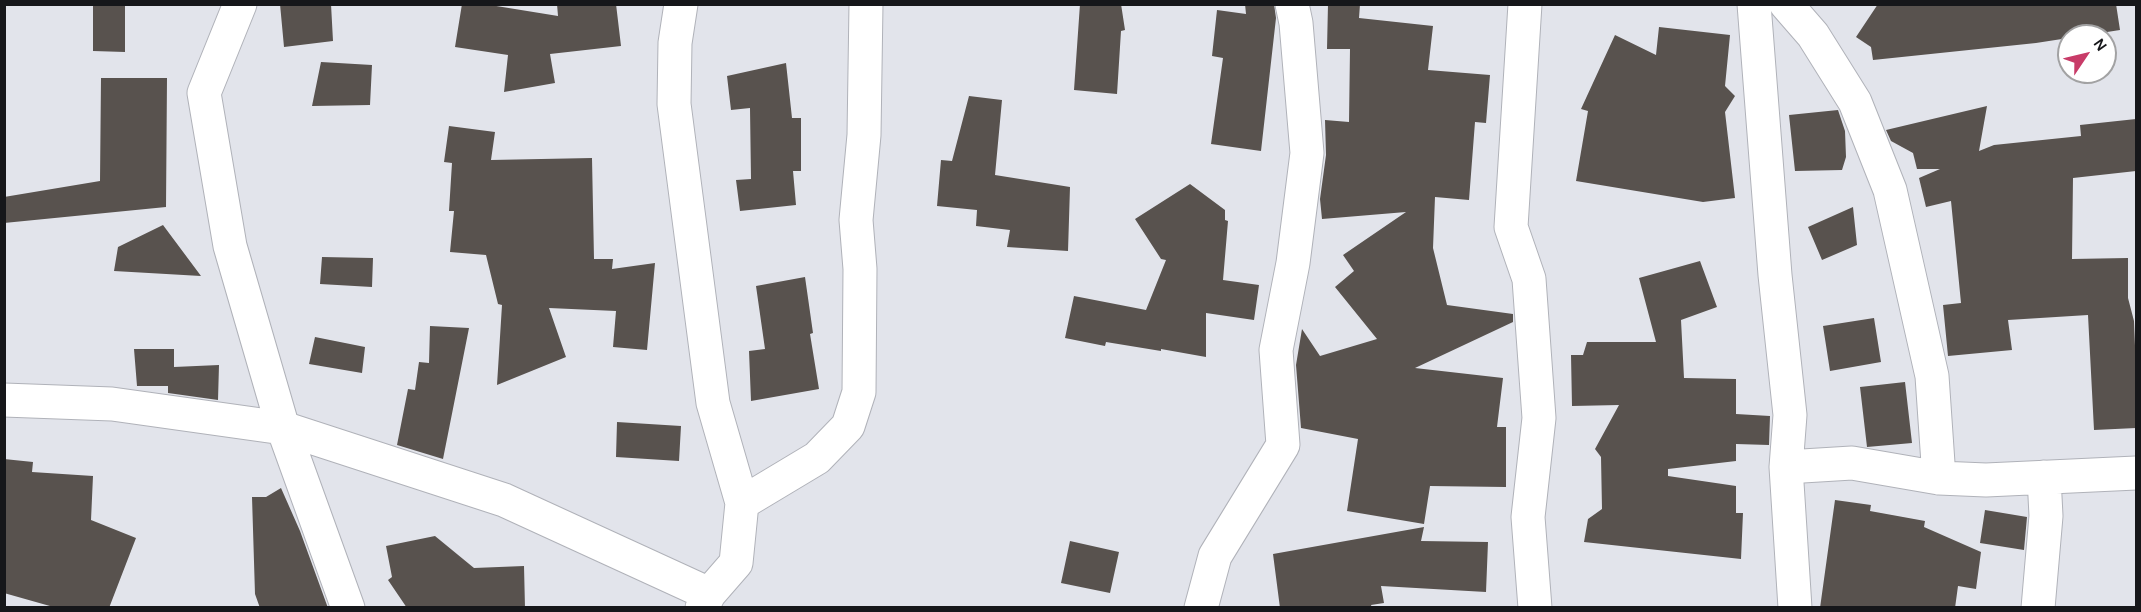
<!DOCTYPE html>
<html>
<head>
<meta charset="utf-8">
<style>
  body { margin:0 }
  #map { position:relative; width:2141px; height:612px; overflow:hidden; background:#e2e4eb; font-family:Karla,sans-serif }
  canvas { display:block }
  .frame { position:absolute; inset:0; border:6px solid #16171a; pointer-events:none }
  .north { position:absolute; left:2057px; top:24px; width:60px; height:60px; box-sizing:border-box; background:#fff; border:2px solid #a2a2a3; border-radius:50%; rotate:55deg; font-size:16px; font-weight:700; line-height:24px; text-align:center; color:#16171a }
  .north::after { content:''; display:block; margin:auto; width:21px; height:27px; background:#c83b68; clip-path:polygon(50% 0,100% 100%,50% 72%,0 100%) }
</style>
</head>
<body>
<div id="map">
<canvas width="2141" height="612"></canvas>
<div class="frame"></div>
<div class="north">N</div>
</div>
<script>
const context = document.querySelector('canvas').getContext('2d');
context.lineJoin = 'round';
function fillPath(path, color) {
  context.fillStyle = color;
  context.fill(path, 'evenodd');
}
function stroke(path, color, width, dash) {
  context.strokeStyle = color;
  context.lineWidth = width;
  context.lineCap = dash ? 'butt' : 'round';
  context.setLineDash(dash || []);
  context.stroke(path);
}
fillPath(new Path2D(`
  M 93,4 L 125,4 L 125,52 L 93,51 Z
  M 280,4 L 331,4 L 333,41 L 284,47 Z
  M 462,4 L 484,4 L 558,16 L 557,4 L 616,4 L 621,46 L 550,54 L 555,83 L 504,92 L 508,55 L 455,47 Z
  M 1080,4 L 1121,4 L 1125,30 L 1121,31 L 1117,94 L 1074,90 Z
  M 1245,4 L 1274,4 L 1276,18 L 1261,151 L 1211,144 L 1223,58 L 1212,56 L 1217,10 L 1246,14 Z
  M 1328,4 L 1360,4 L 1359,18 L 1433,26 L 1428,70 L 1490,75 L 1486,123 L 1475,122 L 1469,200 L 1435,197 L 1433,248 L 1447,305 L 1513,314 L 1513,322 L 1415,368 L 1503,378 L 1497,427 L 1506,427 L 1506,487 L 1430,486 L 1424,524 L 1347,511 L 1358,439 L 1301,428 L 1296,365 L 1302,329 L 1320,356 L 1377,339 L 1335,287 L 1354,271 L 1343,255 L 1406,212 L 1322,219 L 1320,199 L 1326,155 L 1325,120 L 1349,122 L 1350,49 L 1327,49 Z
  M 1878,4 L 2116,4 L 2120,30 L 2036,43 L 1873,60 L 1871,47 L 1856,37 Z
  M 1659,27 L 1730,35 L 1725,86 L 1735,96 L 1725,112 L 1735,198 L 1703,202 L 1576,181 L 1588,111 L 1581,109 L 1615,35 L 1656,55 Z
  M 321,62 L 372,65 L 370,105 L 312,106 Z
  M 786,63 L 792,118 L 801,118 L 801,171 L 793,171 L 796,205 L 740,211 L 736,180 L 751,179 L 750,108 L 731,110 L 727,76 Z
  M 101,78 L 167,78 L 166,207 L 4,223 L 4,197 L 100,181 Z
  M 969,96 L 1002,100 L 995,175 L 1070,187 L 1068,251 L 1007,247 L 1010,230 L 976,226 L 977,210 L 937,206 L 941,160 L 952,161 Z
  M 1987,106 L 1979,151 L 1994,145 L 2081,136 L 2080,125 L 2136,119 L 2136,171 L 2073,178 L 2072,259 L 2128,258 L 2128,298 L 2134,321 L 2136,370 L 2136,428 L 2094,430 L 2088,315 L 2008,320 L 2012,350 L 1948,356 L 1943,305 L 1961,303 L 1951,201 L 1926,207 L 1919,178 L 1940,169 L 1917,169 L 1913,153 L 1891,141 L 1886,130 Z
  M 1838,110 L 1845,131 L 1846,157 L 1842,170 L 1795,171 L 1789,115 Z
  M 449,126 L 495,132 L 491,160 L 592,158 L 594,259 L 613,259 L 612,269 L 655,263 L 647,350 L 613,347 L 616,311 L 549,308 L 566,357 L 497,385 L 502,305 L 498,304 L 486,255 L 450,252 L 454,211 L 449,211 L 452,163 L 444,162 Z
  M 1190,184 L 1225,210 L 1225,220 L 1228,221 L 1223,280 L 1259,285 L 1254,320 L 1206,313 L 1206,357 L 1161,349 L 1161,351 L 1106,342 L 1105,346 L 1065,338 L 1074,296 L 1146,310 L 1166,260 L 1161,259 L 1135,219 Z
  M 1853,207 L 1857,245 L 1822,260 L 1808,227 Z
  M 163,225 L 201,276 L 114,271 L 118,247 Z
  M 322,257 L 373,258 L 372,287 L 320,284 Z
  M 1700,261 L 1717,307 L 1681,320 L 1684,378 L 1736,379 L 1736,414 L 1770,416 L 1769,445 L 1736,444 L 1736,461 L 1668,469 L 1668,476 L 1736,486 L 1736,513 L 1743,513 L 1741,559 L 1584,542 L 1588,519 L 1602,509 L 1601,457 L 1595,449 L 1619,405 L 1572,406 L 1571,355 L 1583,355 L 1587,342 L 1656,342 L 1639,278 Z
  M 805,277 L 813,333 L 810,334 L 819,389 L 751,401 L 749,351 L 765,349 L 756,286 Z
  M 1874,318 L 1881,362 L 1830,371 L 1823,326 Z
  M 430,326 L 469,328 L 443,459 L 397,445 L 408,389 L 415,390 L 419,362 L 429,363 Z
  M 315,337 L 365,347 L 362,373 L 309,364 Z
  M 134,349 L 174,349 L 174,367 L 219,365 L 218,400 L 168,393 L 168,386 L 137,386 Z
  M 1905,382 L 1912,443 L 1867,447 L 1860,387 Z
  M 617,422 L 681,426 L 679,461 L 616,457 Z
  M 4,459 L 33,462 L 32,472 L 93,476 L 91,520 L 136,538 L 109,608 L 57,608 L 4,593 Z
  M 281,488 L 300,531 L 328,608 L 260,608 L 255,594 L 252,497 L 266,497 Z
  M 1835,500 L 1871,505 L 1870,511 L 1925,521 L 1924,527 L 1981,552 L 1976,589 L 1958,586 L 1955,608 L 1820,608 Z
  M 1985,510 L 2027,517 L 2024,550 L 1980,543 Z
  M 1424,527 L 1421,541 L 1488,542 L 1486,592 L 1381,586 L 1384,603 L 1371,605 L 1372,608 L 1280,608 L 1273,554 Z
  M 435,536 L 474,568 L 524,566 L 525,608 L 407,608 L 388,580 L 392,577 L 386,546 Z
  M 1070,541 L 1119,552 L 1110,593 L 1061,583 Z`), '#58524e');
const minor = new Path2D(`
  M 240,4 L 204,93 L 230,246 L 283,428 L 348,608
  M 681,4 L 675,43 L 674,104 L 713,403 L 742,503 L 736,563 L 709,594 L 702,608
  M 1525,4 L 1511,227 L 1529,279 L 1539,418 L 1528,517 L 1535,608
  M 1754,4 L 1775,275 L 1790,415 L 1786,467 L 1795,608
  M 1786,4 L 1813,35 L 1855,102 L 1890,190 L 1932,376 L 1939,478
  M 4,400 L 112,404 L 283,428 L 504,500 L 709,594
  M 1786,467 L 1852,463 L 1939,478 L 1986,480 L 2136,473
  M 742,503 L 817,458 L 848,426 L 859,392 L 860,269 L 856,220 L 864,135 L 866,4
  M 1201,608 L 1215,556 L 1283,445 L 1276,350 L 1293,263 L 1307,153 L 1296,23 L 1292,4
  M 2038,608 L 2046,516 L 2044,477`);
stroke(minor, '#b0b2b9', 35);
stroke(minor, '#fff', 33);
</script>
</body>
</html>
